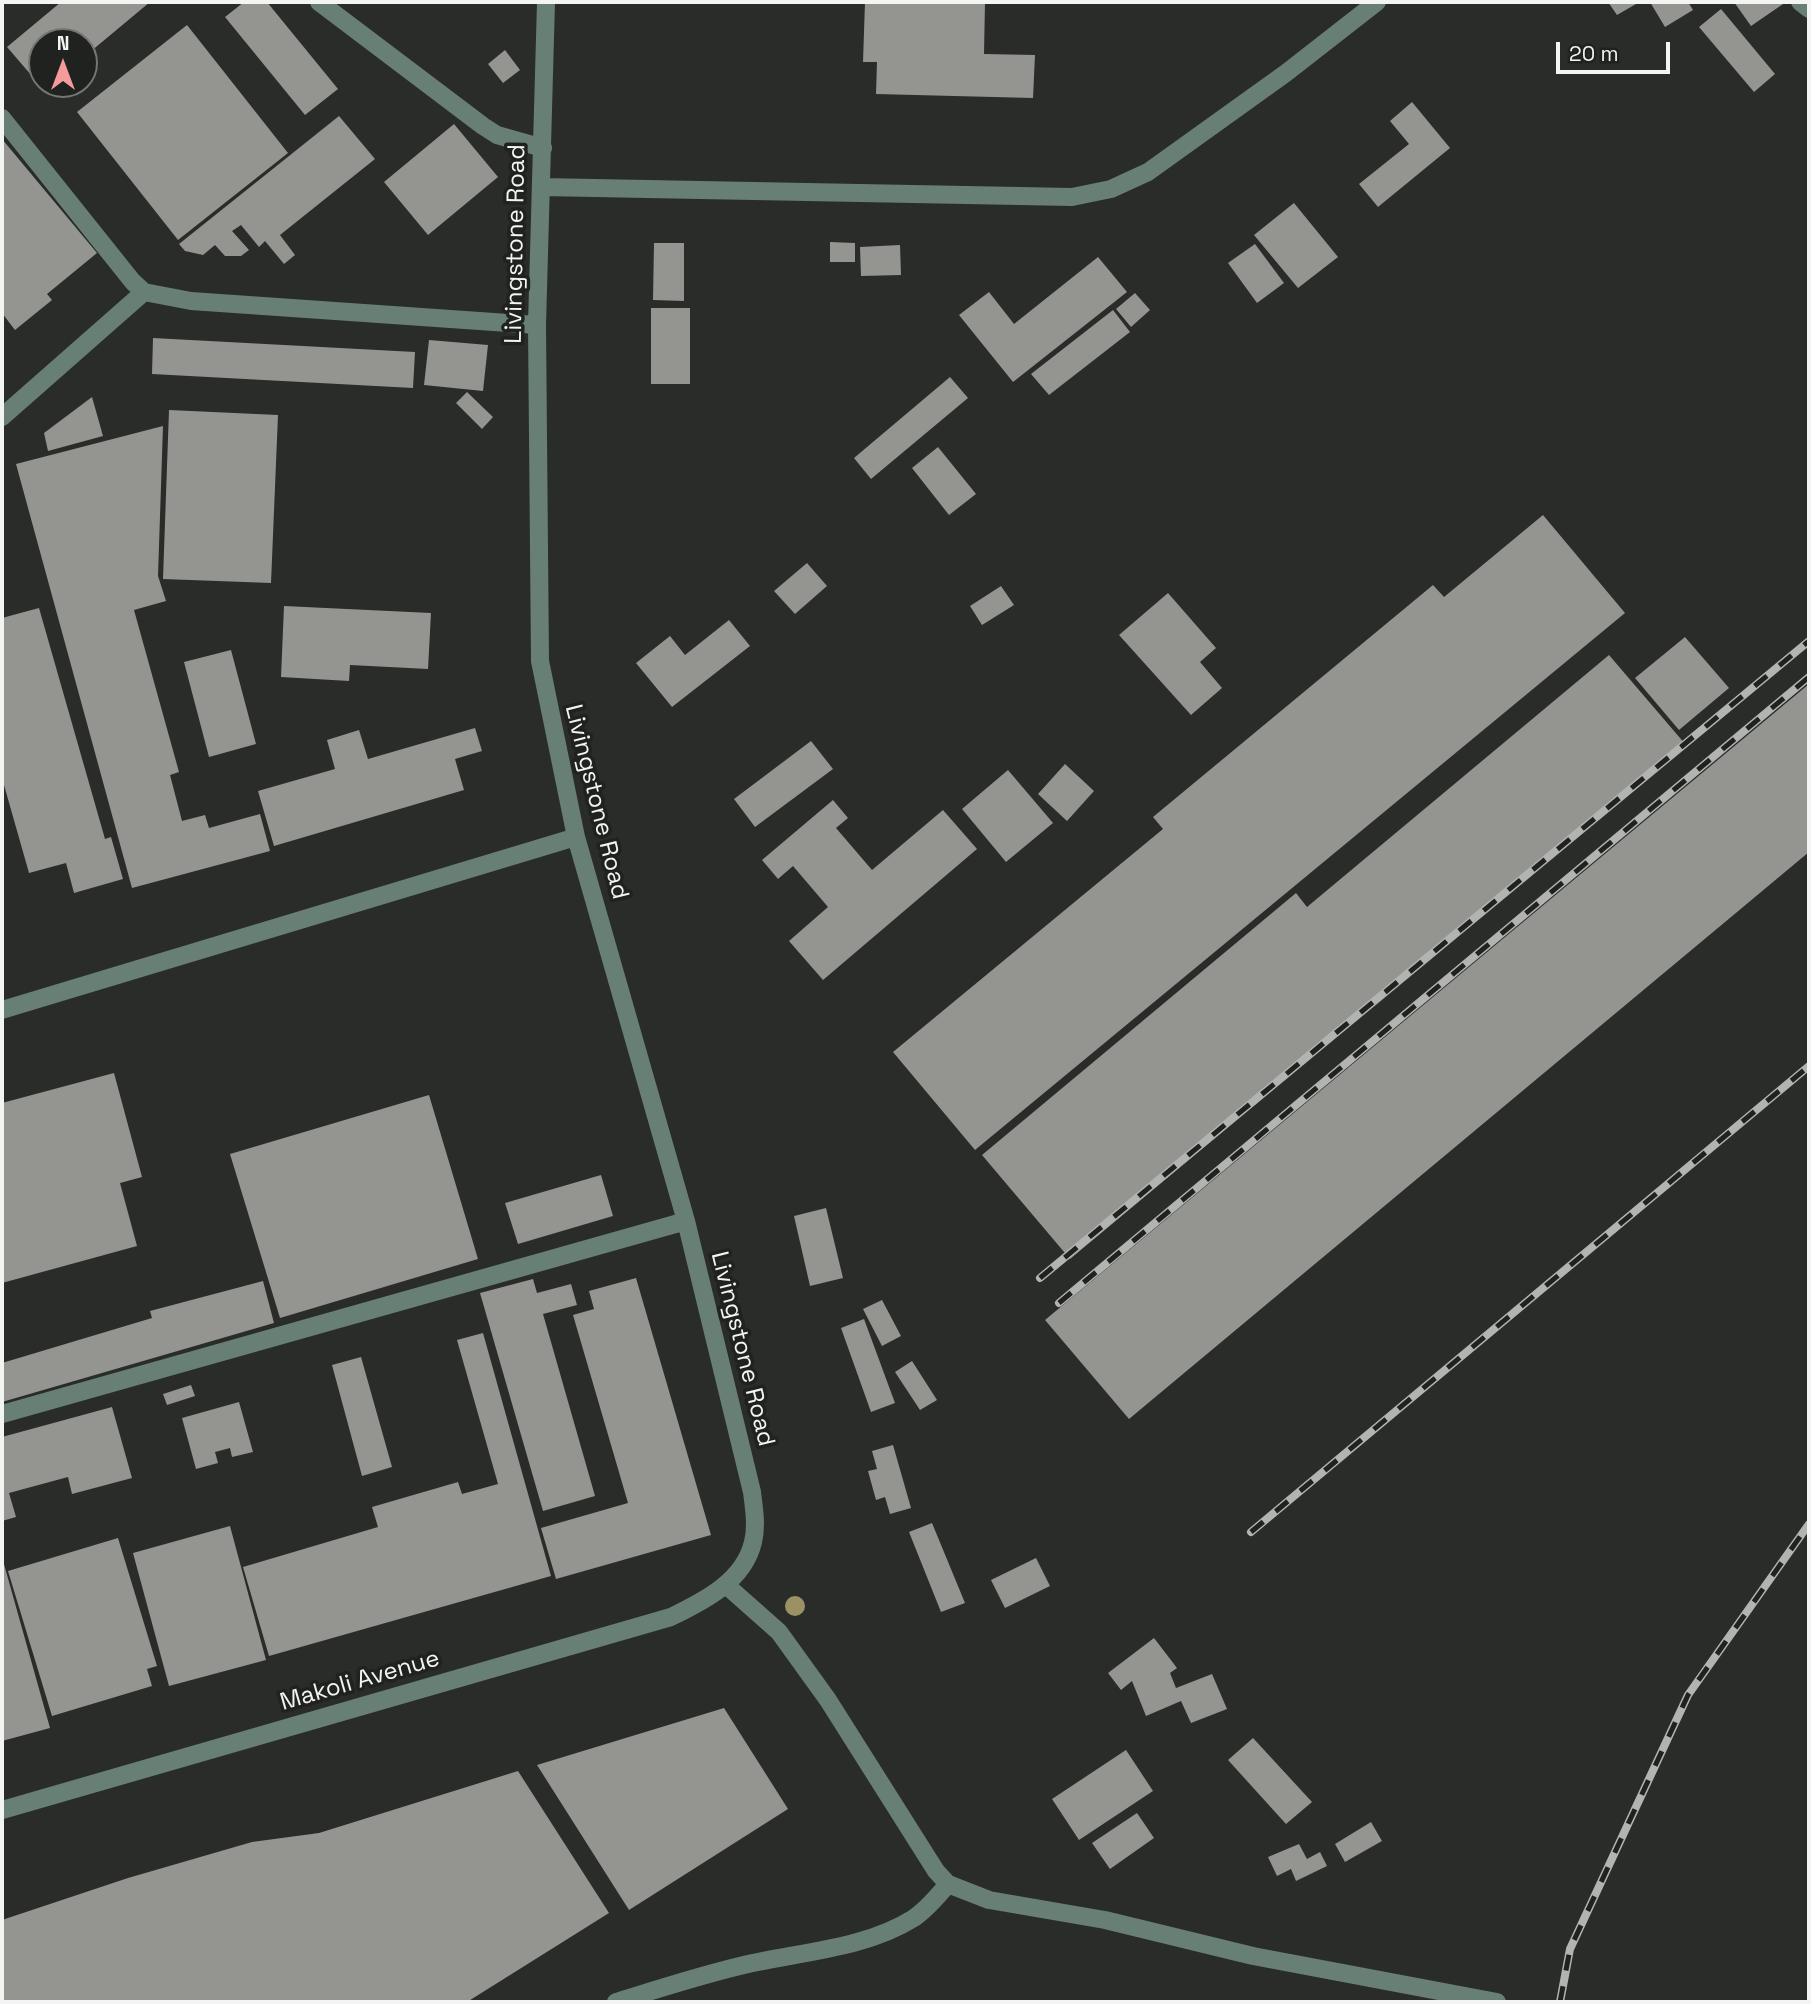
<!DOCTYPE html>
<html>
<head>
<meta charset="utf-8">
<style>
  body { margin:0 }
  #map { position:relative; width:1811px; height:2004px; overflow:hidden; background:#2a2c29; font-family:"Space Grotesk",sans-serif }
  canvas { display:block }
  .frame { position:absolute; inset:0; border:4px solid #f3f5f3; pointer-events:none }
  .north { position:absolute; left:28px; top:28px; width:70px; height:70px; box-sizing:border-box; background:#202220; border:2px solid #747674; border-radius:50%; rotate:0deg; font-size:19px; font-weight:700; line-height:28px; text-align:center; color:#f3f5f3 }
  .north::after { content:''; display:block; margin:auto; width:24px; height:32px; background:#f59b9b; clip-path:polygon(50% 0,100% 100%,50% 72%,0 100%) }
  .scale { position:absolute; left:1556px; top:42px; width:114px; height:32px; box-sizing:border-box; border:4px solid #f3f5f3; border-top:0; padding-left:9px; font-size:21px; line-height:24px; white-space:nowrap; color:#f3f5f3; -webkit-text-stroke:5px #202220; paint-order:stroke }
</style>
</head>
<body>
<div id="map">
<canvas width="1811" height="2004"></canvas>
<div class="frame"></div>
<div class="north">N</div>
<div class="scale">20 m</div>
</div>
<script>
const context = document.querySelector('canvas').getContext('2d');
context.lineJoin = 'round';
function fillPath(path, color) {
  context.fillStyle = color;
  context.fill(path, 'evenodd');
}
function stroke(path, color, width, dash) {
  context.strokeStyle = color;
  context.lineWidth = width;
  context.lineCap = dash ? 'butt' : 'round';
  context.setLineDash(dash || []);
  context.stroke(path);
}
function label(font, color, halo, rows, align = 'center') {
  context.font = font + ' "Space Grotesk",sans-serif';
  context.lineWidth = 7;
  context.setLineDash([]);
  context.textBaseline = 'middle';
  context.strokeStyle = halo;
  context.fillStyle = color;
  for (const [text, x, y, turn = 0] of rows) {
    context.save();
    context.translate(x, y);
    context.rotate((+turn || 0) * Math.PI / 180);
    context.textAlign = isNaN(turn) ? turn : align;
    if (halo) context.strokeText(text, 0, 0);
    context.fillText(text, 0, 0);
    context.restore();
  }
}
fillPath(new Path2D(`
  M 61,2 L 150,2 L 84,57 L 84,42 L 42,42 L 42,84 L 51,84 L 44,90 L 7,47 Z
  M 244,2 L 267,2 L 338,89 L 305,115 L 225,17 Z
  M 865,2 L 985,2 L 984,54 L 1035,55 L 1033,98 L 876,94 L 877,62 L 863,62 Z
  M 1608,2 L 1634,2 L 1636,4 L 1617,15 Z
  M 1650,2 L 1688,2 L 1693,10 L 1665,27 Z
  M 1734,2 L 1786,2 L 1751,26 Z
  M 1721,9 L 1775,74 L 1754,92 L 1699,27 Z
  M 187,25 L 288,153 L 178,240 L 77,112 Z
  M 505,50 L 520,70 L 503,83 L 488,64 Z
  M 1412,102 L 1450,148 L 1378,207 L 1359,184 L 1409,144 L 1390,121 Z
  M 339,116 L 375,159 L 280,235 L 295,255 L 284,264 L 265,241 L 259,247 L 241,225 L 232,231 L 249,250 L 241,256 L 225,256 L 215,245 L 203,255 L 185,251 L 179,244 Z
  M 454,124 L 498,177 L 428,235 L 384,182 Z
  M 2,139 L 97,253 L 47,294 L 52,300 L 15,330 L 2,313 Z
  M 1294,203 L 1338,257 L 1298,288 L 1254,235 Z
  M 830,242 L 855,243 L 855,262 L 830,262 Z
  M 654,243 L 684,243 L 684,301 L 653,300 Z
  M 1255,244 L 1284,283 L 1257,303 L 1228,263 Z
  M 900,245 L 901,275 L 861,276 L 860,247 Z
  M 1098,257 L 1127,292 L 1013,382 L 959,315 L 989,292 L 1014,324 Z
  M 1135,293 L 1150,310 L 1131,327 L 1116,309 Z
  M 651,308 L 690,308 L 690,384 L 651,384 Z
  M 1113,310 L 1130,332 L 1049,395 L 1031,374 Z
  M 153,338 L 415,352 L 413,388 L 152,374 Z
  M 429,340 L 488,345 L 483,391 L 424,385 Z
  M 950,377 L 968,398 L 871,479 L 854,458 Z
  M 467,392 L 493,417 L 482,429 L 456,403 Z
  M 92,397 L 103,436 L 48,451 L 44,433 Z
  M 169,410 L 278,415 L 271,583 L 163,579 Z
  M 163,426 L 158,576 L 166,601 L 134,610 L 179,772 L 170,775 L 182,821 L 205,815 L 209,828 L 260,814 L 270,851 L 132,888 L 16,464 Z
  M 938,447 L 976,494 L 949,515 L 912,468 Z
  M 1543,515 L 1625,613 L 975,1150 L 893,1052 L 1163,829 L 1153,817 L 1433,585 L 1444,597 Z
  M 807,563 L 827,586 L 795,614 L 774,591 Z
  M 1001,586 L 1014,605 L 982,625 L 970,606 Z
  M 1168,593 L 1216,648 L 1200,662 L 1222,688 L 1191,715 L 1119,635 Z
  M 284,606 L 431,613 L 428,669 L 350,665 L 349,681 L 281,677 Z
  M 39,608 L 105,839 L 111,837 L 123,879 L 74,893 L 66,863 L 29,873 L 2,778 L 2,618 Z
  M 729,620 L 750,646 L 672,707 L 636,663 L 670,636 L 685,655 Z
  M 1685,637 L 1729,688 L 1679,730 L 1635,678 Z
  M 231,650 L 256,744 L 209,757 L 184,662 Z
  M 1609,655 L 1686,745 L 1070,1259 L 982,1155 L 1296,893 L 1307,907 Z
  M 1809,684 L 1809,852 L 1129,1419 L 1045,1320 Z
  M 475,728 L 482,751 L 455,759 L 464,790 L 274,846 L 258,791 L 335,769 L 327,740 L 359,730 L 368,759 Z
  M 811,741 L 833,769 L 755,827 L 734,799 Z
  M 1065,764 L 1094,791 L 1067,821 L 1038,794 Z
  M 1008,770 L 1053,823 L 1006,862 L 962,809 Z
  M 833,800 L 848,818 L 836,828 L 872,870 L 943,810 L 977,849 L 823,980 L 789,941 L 828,907 L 793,866 L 778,879 L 762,860 Z
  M 114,1073 L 142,1177 L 120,1183 L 137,1246 L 2,1283 L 2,1103 Z
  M 429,1095 L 478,1259 L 280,1318 L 230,1154 Z
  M 601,1175 L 613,1216 L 518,1244 L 505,1203 Z
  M 826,1208 L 843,1278 L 810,1286 L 794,1216 Z
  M 636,1278 L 711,1535 L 556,1579 L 541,1528 L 628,1503 L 573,1315 L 594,1309 L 589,1291 Z
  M 533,1279 L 537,1293 L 571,1284 L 577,1305 L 543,1314 L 595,1496 L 543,1511 L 480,1293 Z
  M 263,1281 L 274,1323 L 2,1402 L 2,1363 L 152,1318 L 150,1311 Z
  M 882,1300 L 901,1336 L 882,1346 L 863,1309 Z
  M 864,1319 L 895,1403 L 871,1412 L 841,1328 Z
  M 483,1333 L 551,1576 L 269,1656 L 243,1567 L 378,1527 L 372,1507 L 458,1482 L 462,1494 L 498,1484 L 457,1340 Z
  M 361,1357 L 392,1467 L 362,1476 L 332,1365 Z
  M 912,1361 L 937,1400 L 920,1410 L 895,1372 Z
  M 191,1385 L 195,1396 L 167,1405 L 163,1394 Z
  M 239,1402 L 253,1452 L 232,1457 L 230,1448 L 215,1452 L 218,1463 L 196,1469 L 182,1418 Z
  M 112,1407 L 132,1478 L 72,1494 L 68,1477 L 9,1493 L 16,1517 L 2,1521 L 2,1437 Z
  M 893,1445 L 911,1508 L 890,1514 L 885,1497 L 876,1500 L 868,1471 L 877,1469 L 872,1451 Z
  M 932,1523 L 965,1603 L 941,1612 L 909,1532 Z
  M 230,1526 L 266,1660 L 169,1686 L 133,1553 Z
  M 118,1538 L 157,1666 L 147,1669 L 152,1686 L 52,1716 L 8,1571 Z
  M 2,1557 L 50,1728 L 2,1741 Z
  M 1036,1558 L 1050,1586 L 1005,1608 L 991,1580 Z
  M 1154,1638 L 1177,1668 L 1170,1673 L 1176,1688 L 1212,1674 L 1227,1709 L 1191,1723 L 1181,1701 L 1146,1716 L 1132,1681 L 1121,1690 L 1108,1673 Z
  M 724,1708 L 788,1809 L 629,1910 L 537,1765 Z
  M 1253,1738 L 1312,1802 L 1286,1824 L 1228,1760 Z
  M 1126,1750 L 1153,1791 L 1079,1840 L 1052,1799 Z
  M 518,1771 L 609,1913 L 467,2002 L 2,2002 L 2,1920 L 128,1878 L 252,1842 L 319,1833 Z
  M 1137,1813 L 1154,1838 L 1110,1869 L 1092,1843 Z
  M 1371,1822 L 1382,1841 L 1345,1862 L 1335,1844 Z
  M 1299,1844 L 1307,1859 L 1320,1852 L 1327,1866 L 1296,1881 L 1291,1869 L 1277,1876 L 1268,1857 Z`), '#949591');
stroke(new Path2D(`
  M 319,2 L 483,126 L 497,135 L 543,148
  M 1800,2 L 1809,9
  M 2,118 L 133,282 L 144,292 L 191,301 L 537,325
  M 541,187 L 1072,197 L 1111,189 L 1148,172 L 1286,73 L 1377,2
  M 2,417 L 144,292
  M 2,1010 L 576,837
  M 2,1414 L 686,1221
  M 726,1585 L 779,1632 L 828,1700 L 936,1871 L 948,1884 L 989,1900 L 1105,1920 L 1253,1956 L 1497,2002
  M 2,1810 L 671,1617 C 704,1601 744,1581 753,1542 C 757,1526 754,1508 752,1492 L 686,1221 L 576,837 L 540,661 L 537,325 L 546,2
  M 616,2002 C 658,1989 701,1975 744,1965 C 799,1952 865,1949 914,1918 C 927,1909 938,1896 948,1884`), '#677f75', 18);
const rail = new Path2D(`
  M 1040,1278 L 1809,641
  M 1059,1303 L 1809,677
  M 1251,1532 L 1809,1066
  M 1560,2002 L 1570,1949 L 1688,1695 L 1809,1524`);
stroke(rail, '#b2b4b2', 8);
stroke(rail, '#202220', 5, [16]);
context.fillStyle = '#9c9165';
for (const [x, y] of [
  [795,1606]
]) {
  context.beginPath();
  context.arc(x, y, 10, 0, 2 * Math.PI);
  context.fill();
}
label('24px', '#f3f5f3', '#202220', [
  ["Livingstone Road",516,244,-89],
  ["Livingstone Road",596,802,76],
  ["Livingstone Road",742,1349,76],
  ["Makoli Avenue",360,1681,-16]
]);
</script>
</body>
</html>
